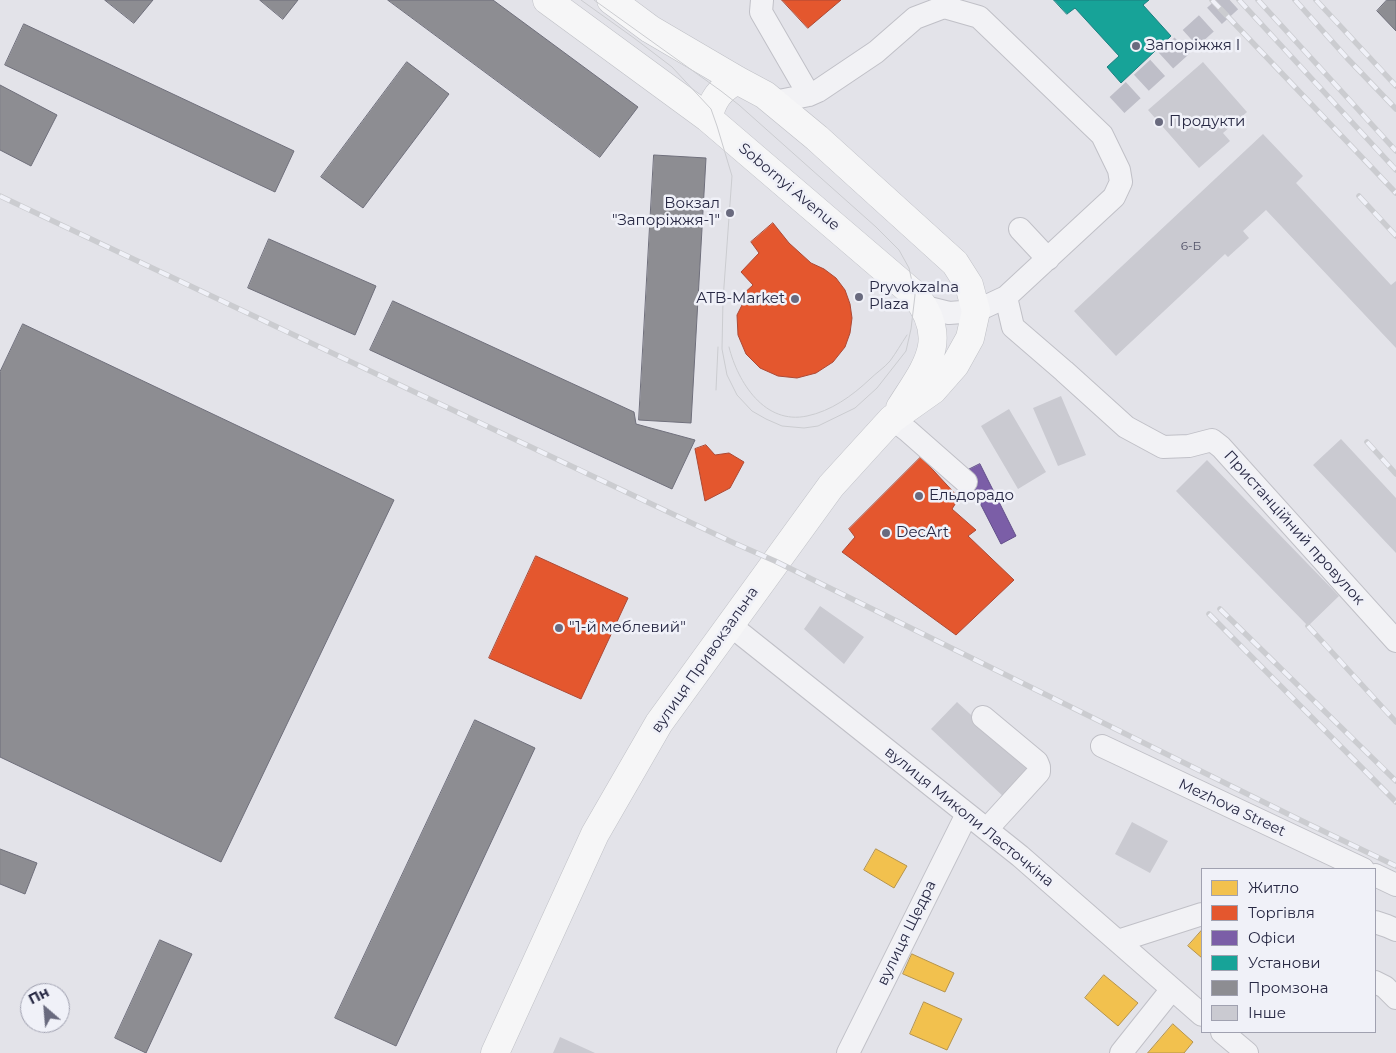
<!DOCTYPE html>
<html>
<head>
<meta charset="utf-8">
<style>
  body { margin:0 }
  #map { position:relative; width:1396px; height:1053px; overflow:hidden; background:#e3e3e9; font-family:Montserrat,sans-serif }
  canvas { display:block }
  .legend { position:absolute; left:1201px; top:868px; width:175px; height:165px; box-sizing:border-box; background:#f0f1f8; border:1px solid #a0a1b0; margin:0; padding:6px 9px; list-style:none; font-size:15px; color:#282944 }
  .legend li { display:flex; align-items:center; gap:10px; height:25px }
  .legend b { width:25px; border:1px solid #a0a1b0 }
  .north { position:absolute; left:20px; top:983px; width:50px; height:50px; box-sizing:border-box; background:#f0f1f8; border:1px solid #a0a1b0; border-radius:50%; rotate:333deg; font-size:14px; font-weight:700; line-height:20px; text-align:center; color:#282944 }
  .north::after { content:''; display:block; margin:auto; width:18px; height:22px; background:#696a7e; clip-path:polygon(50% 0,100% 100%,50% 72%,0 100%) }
</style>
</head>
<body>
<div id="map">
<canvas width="1396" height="1053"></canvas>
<ul class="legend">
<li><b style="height:14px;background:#f2c14e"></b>Житло</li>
<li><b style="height:14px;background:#e4572e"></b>Торгівля</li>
<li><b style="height:14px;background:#7b5ea7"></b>Офіси</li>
<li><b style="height:14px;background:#17a398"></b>Установи</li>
<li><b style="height:14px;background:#8d8d92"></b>Промзона</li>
<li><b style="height:14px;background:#cacad1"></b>Інше</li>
</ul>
<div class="north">Пн</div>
</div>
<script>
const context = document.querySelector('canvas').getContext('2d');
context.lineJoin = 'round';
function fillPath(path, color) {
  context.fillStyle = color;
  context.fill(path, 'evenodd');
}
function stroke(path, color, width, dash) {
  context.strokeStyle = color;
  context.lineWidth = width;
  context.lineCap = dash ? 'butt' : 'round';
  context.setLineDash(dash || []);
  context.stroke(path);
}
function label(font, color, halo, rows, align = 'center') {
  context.font = font + ' Montserrat,sans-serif';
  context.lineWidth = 5;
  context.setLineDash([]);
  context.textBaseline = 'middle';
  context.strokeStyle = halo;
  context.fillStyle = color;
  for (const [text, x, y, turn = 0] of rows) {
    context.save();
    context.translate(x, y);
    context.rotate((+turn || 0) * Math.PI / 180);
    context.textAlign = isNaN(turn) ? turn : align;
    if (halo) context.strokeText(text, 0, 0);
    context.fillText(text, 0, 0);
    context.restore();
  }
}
const homes = new Path2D(`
  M 876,849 L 907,866 L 894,888 L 864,870 Z
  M 1202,930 L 1202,958 L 1188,946 Z
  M 912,954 L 954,973 L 945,992 L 903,974 Z
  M 1104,975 L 1138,1003 L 1118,1026 L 1085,998 Z
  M 924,1002 L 962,1019 L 947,1050 L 910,1034 Z
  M 1173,1024 L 1193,1042 L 1184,1053 L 1148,1053 Z`);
fillPath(homes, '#f2c14e');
stroke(homes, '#b5934b', 1);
const shops = new Path2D(`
  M 782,0 L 841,0 L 808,28 Z
  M 773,223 L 789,243 L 811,263 L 824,269 L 836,278 L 845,290 L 850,304 L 852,318 L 850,333 L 845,347 L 833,362 L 816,373 L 797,378 L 778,376 L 760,368 L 746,354 L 738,335 L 737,315 L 744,301 L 740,297 L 753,285 L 741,272 L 759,253 L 751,242 Z
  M 706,445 L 715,455 L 729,453 L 744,462 L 730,488 L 705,501 L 695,449 Z
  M 921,457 L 959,498 L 952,509 L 976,530 L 968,536 L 1014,580 L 956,635 L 842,552 L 855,537 L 849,529 Z
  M 536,556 L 628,598 L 581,699 L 489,658 Z`);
fillPath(shops, '#e4572e');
stroke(shops, '#ac4935', 1);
const offices = new Path2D(`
  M 980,464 L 1016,536 L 1001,544 L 964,472 Z`);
fillPath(offices, '#7b5ea7');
stroke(offices, '#624e89', 1);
const public = new Path2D(`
  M 1054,0 L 1149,0 L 1143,5 L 1171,36 L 1121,83 L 1107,67 L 1119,56 L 1075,8 L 1067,14 Z`);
fillPath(public, '#17a398');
stroke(public, '#1c7e7f', 1);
const industry = new Path2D(`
  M 105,0 L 153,0 L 134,23 Z
  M 260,0 L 298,0 L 283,19 Z
  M 388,0 L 493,0 L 638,107 L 600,157 Z
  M 1387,0 L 1396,0 L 1396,31 L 1377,11 Z
  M 24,24 L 294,151 L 275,192 L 5,65 Z
  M 407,62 L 449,94 L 363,208 L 321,177 Z
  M 0,85 L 57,115 L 31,166 L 0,150 Z
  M 654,155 L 706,158 L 691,423 L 639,420 Z
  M 269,239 L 376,286 L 355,335 L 248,288 Z
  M 393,301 L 634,412 L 636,424 L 695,440 L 672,489 L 370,350 Z
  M 23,324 L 394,500 L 221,862 L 0,757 L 0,372 Z
  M 475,720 L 535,748 L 396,1046 L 335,1018 Z
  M 0,849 L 37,863 L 25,894 L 0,884 Z
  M 160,940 L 192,954 L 146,1053 L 115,1038 Z`);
fillPath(industry, '#8d8d92');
stroke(industry, '#6f6f7b', 1);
fillPath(new Path2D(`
  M 1203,62 L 1247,112 L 1223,133 L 1230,141 L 1199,168 L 1148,110 Z
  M 1263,134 L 1303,176 L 1296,183 L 1391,285 L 1396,281 L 1396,348 L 1266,210 L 1243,231 L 1249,238 L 1228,257 L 1225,254 L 1116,356 L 1074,311 Z
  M 1061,396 L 1086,455 L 1058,466 L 1033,408 Z
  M 1009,409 L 1046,472 L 1018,489 L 981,426 Z
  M 1341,439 L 1396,498 L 1396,553 L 1313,465 Z
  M 1207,460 L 1339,596 L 1308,626 L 1176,491 Z
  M 820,606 L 864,637 L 844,664 L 804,629 Z
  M 957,702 L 1031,770 L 1005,798 L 931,729 Z
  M 1132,822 L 1168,841 L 1150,873 L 1115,854 Z
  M 560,1037 L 595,1053 L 553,1053 Z`), '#cacad1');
stroke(new Path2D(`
  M 1117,105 L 1232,0`), '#bebec8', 22, [22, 11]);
const minor = new Path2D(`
  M 762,0 L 761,12 L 809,95
  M 774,102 L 809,95 L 818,91 L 876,52 L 915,18 L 944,7 L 979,17 L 1102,135 L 1119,170 L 1121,182 L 1114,197 L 1006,297 L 976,311 L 949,313 L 925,307
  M 1020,229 L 1048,259
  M 1006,297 L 1013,327 L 1064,371 L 1126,427 L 1163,447 L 1189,446 L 1212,440 L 1221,447 L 1396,641
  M 892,419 L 908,431 L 966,482
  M 730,625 L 1020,856 L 1202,1015
  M 983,717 L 1037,762 L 1039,767 L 1039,772 L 987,829
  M 1102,746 L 1363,869
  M 1375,875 L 1396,885
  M 1375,922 L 1387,926 L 1396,930
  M 1118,941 L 1202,914
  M 1375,982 L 1385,987 L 1396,998
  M 1222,1032 L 1247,1053
  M 848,1053 L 967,814
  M 1121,1053 L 1172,989`);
const major = new Path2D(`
  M 547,0 L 708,118 L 915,295 C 951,340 925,368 900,408
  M 708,118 C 713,99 719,90 737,80
  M 495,1053 L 595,834 L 659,723 L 831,486 L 892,419 L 933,390 L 955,365 L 970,338 L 976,311 L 969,285 L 955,263 L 817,138 L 765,95 L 737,80 L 650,29 L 611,0`);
stroke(minor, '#c0c0c7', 24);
stroke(major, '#bfc0c6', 29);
stroke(minor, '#f2f2f5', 22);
stroke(major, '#f6f6f7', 28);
stroke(new Path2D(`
  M 581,0 L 634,38 L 672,67 L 711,109 L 717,126 L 732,176 L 723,300 L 722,349 L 727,375 L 737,395 L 752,411 L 766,419 L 782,426 L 804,428 L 818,426 L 855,408 L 877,388 L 906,351 L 911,329 L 915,295 L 909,268 L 899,250 L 876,227 L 739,105 L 721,91 L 594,0
  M 729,347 C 738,383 765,425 807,416 C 831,411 852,396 870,379 C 876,373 884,368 890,361 C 896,353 901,344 907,335
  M 716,390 L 718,347`), '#cbccd0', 1);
const rail = new Path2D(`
  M 1212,0 L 1396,193
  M 1239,0 L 1396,170
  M 1258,0 L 1396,151
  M 1295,0 L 1347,58 L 1396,109
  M 1316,0 L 1396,86
  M 0,196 L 734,543 L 775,561 L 1296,818 L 1396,866
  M 1359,196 L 1396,236
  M 1367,442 L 1396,474
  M 1220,609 L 1396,781
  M 1209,614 L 1396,802
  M 1308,626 L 1396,722`);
stroke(rail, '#cbccd0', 5.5);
stroke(rail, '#f0f1f8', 4, [11]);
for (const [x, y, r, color] of [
  [1136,46,5,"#696a7e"],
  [1159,122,5,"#696a7e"],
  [730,213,5,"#696a7e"],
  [859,297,5,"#696a7e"],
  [795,299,5,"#696a7e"],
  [919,496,5,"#696a7e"],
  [886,533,5,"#696a7e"],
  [559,628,5,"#696a7e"]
]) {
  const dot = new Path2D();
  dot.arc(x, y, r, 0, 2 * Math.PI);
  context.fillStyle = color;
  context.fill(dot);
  stroke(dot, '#f0f1f8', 2);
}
label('12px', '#525369', null, [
  ["6-Б",1191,246]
]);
label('15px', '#282944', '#f0f1f8', [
  ["Запорiжжя I",1146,46],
  ["Продукти",1169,122],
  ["Вокзал",720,204,"right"],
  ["\"Запоріжжя-1\"",720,221,"right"],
  ["Pryvokzalna",869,288],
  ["Plaza",869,305],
  ["ATB-Market",785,299,"right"],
  ["Ельдорадо",929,496],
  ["DecArt",896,533],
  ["\"1-й меблевий\"",569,628]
], 'left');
label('15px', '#282944', '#f0f1f8', [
  ["Sobornyi Avenue",789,187,40],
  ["Пристанційний провулок",1294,528,48],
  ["вулиця Привокзальна",705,660,-55],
  ["Mezhova Street",1232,808,25],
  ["вулиця Миколи Ласточкіна",969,817,39],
  ["вулиця Щедра",907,933,-64]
]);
</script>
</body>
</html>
